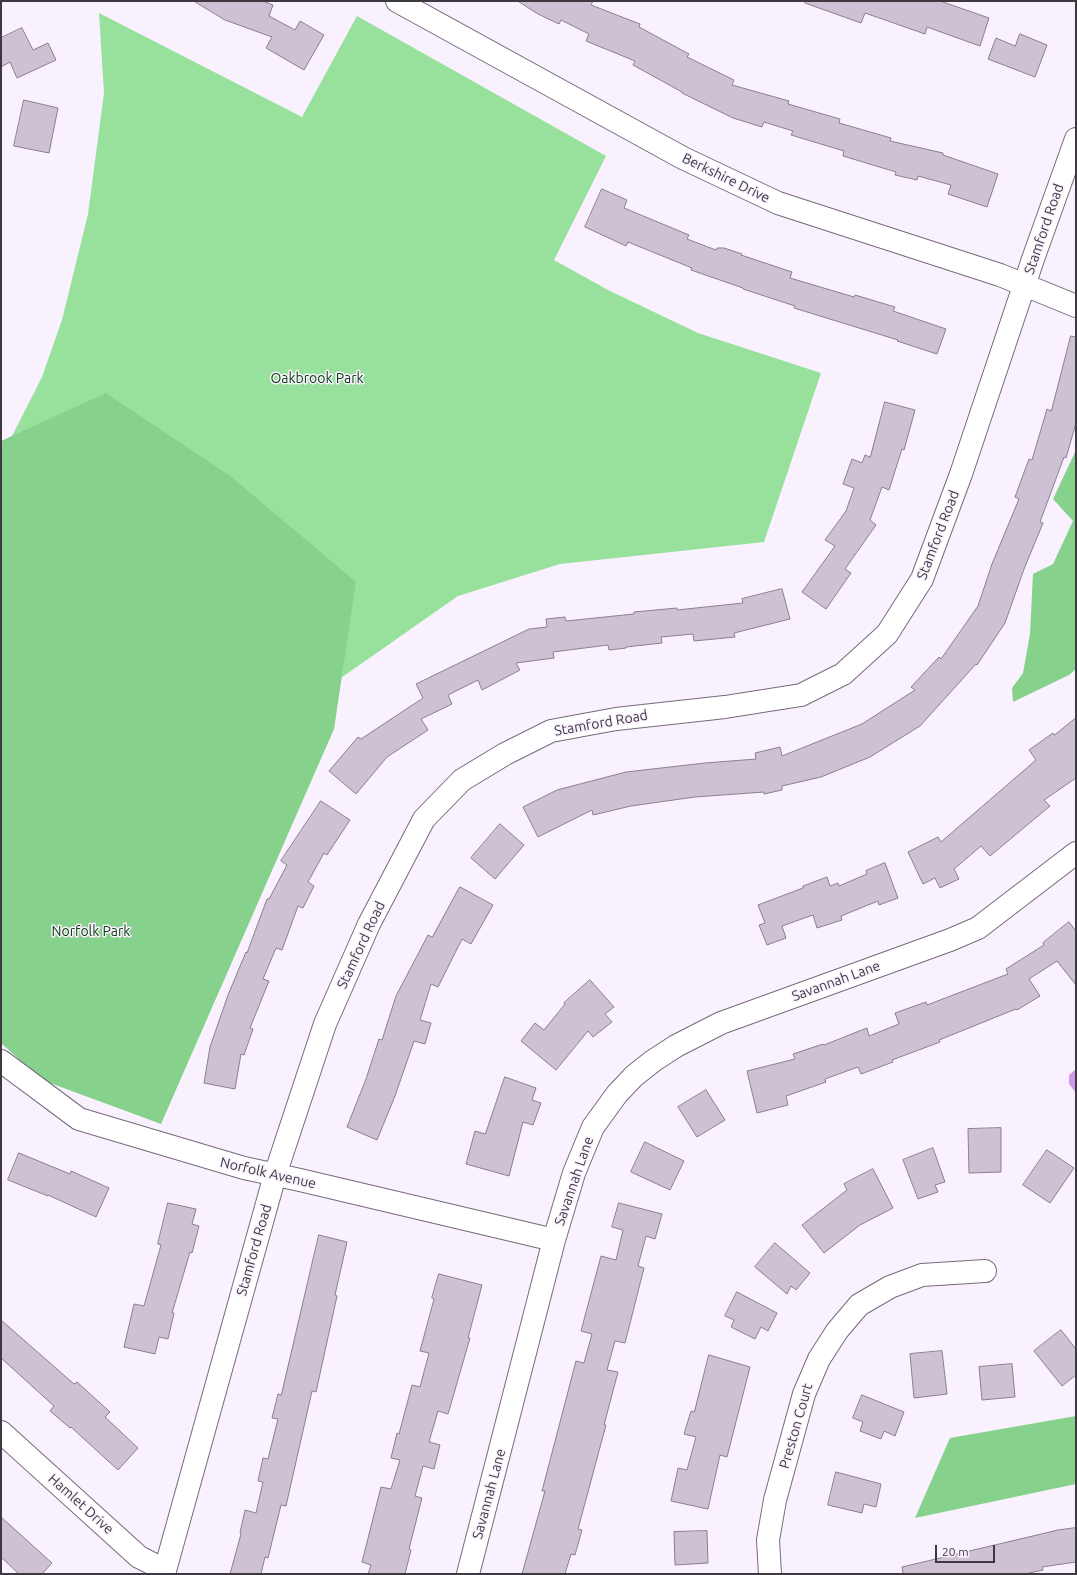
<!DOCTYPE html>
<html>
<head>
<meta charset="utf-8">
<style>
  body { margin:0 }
  #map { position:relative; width:1077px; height:1575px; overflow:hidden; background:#faf1fe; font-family:Ubuntu,sans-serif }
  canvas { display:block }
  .frame { position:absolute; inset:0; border:2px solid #3e3840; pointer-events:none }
  .scale { position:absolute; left:935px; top:1545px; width:60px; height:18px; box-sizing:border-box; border:2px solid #3e3840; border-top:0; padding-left:5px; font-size:12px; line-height:14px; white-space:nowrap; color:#3e3840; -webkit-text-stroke:3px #faf1fe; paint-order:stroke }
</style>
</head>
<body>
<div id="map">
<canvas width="1077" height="1575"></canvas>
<div class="frame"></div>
<div class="scale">20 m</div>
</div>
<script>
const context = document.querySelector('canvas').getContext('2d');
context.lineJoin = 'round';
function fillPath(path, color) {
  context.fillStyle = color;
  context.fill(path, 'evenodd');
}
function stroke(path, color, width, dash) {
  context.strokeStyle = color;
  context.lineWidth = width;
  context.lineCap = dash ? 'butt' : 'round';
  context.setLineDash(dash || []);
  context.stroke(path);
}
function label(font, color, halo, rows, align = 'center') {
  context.font = font + ' Ubuntu,sans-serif';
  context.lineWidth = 3;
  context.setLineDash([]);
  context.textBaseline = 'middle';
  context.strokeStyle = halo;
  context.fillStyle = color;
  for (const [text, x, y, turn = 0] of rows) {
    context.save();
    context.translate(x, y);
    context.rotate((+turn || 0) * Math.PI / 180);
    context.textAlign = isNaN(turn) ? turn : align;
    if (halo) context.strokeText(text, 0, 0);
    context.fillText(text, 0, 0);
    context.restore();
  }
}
fillPath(new Path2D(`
  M 99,13 L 302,117 L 357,16 L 606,156 L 554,260 L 608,290 L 698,333 L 821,373 L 764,542 L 560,564 L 458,596 L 318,694 L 10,440 L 42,377 L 62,320 L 88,214 L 104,93 Z`), '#97e19c');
fillPath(new Path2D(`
  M 106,393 L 229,475 L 356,582 L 334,729 L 161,1124 L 42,1080 L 1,1043 L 1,441 Z
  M 1076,450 L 1076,669 L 1069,675 L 1013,702 L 1012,688 L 1023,673 L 1030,634 L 1033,574 L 1053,564 L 1073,521 L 1053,499 Z
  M 1076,1416 L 1076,1484 L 915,1518 L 950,1438 Z`), '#86d18b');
fillPath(new Path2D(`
  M 1076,1069 L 1076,1093 L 1069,1084 L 1069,1075 Z`), '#d198e5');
const building = new Path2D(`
  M 194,1 L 263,1 L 273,5 L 269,16 L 295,30 L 300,21 L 324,35 L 304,70 L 266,48 L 272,37 L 225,20 Z
  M 518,1 L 593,1 L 591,5 L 640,24 L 639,27 L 689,54 L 687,57 L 734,80 L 732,85 L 789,101 L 788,104 L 840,119 L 839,123 L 891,138 L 890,141 L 943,153 L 943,155 L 998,174 L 987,207 L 948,194 L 951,185 L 918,176 L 917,180 L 895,175 L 896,172 L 843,156 L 844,151 L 791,135 L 793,131 L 764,122 L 762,127 L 733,118 L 682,93 L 682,92 L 633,65 L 635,61 L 586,41 L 589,34 L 561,20 L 559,24 L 538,14 Z
  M 806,1 L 940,1 L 989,18 L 980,46 L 927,27 L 925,34 L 865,13 L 861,23 L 805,3 Z
  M 22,28 L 33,50 L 48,43 L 56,60 L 17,78 L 10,62 L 1,67 L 1,38 Z
  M 1020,34 L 1047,45 L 1035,77 L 988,59 L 996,38 L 1015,46 Z
  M 24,100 L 58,108 L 49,153 L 14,146 Z
  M 602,189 L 627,200 L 624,208 L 689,235 L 687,239 L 716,250 L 717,248 L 724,248 L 742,254 L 741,255 L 792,272 L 790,278 L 854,297 L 855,295 L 895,307 L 893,311 L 946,329 L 937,354 L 897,341 L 898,340 L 794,308 L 795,306 L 743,289 L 743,288 L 691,270 L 692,268 L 628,242 L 626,246 L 585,227 Z
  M 1071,336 L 1076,337 L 1076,423 L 1066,458 L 1064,457 L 1040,522 L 1043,523 L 1024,569 L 1005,623 L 977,665 L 976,664 L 920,726 L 870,757 L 821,777 L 782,786 L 782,790 L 764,794 L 764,792 L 695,797 L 631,806 L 593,815 L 592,810 L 538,837 L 523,807 L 557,790 L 626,772 L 705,763 L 756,759 L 755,753 L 780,747 L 782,756 L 862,724 L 915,690 L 911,687 L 939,657 L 941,659 L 978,606 L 992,564 L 1019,499 L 1015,497 L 1029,459 L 1032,460 L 1047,409 L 1051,411 Z
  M 885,402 L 915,410 L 904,450 L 902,449 L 889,490 L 882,487 L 870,520 L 876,525 L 845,569 L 851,573 L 826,609 L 802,592 L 835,546 L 825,540 L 846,511 L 854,488 L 843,484 L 852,459 L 862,463 L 865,455 L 870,457 Z
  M 782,589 L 790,619 L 734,633 L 735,637 L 694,641 L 693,634 L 661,637 L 662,643 L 626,647 L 626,648 L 609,650 L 608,645 L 553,652 L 554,658 L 516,663 L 520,670 L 482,690 L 478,680 L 448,695 L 452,704 L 421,719 L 428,730 L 387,757 L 356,794 L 329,771 L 358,737 L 361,739 L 423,698 L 416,684 L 529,629 L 547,627 L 546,619 L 565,617 L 566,621 L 634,614 L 634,612 L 677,608 L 677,610 L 743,603 L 742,599 Z
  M 1076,718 L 1076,778 L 1044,800 L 1050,806 L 990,856 L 981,846 L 954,869 L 959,879 L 940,888 L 935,878 L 923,884 L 908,852 L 938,837 L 941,842 L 1036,760 L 1029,750 L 1053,733 L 1054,735 Z
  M 321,801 L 350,820 L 327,855 L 324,853 L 308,882 L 314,886 L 303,908 L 298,906 L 282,950 L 276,948 L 263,979 L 269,981 L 250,1028 L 253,1029 L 244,1055 L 241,1054 L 235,1089 L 204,1083 L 210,1047 L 228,995 L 246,952 L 247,953 L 267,899 L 269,899 L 287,865 L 281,861 Z
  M 500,824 L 524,845 L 495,879 L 471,858 Z
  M 885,863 L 898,898 L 879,905 L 878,901 L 841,916 L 842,920 L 817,928 L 813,915 L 782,926 L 786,938 L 767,945 L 759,925 L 765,923 L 758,905 L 803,888 L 803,886 L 827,877 L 830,886 L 838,883 L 839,886 L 867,874 L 866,871 Z
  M 460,887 L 493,905 L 471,944 L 462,939 L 438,987 L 431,984 L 420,1020 L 431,1023 L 425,1044 L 414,1041 L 395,1096 L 377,1140 L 347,1127 L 366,1079 L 379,1039 L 382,1040 L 396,996 L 428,935 L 432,937 Z
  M 1069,922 L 1076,931 L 1076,985 L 1057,961 L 1029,979 L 1040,996 L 1017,1010 L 1016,1009 L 939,1040 L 940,1042 L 892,1060 L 893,1062 L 861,1074 L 858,1067 L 825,1079 L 826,1082 L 786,1096 L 788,1105 L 757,1113 L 747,1071 L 795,1059 L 793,1054 L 823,1044 L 824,1045 L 867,1028 L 869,1036 L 899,1024 L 895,1013 L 926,1002 L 927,1005 L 1008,974 L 1006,969 L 1044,945 L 1043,943 Z
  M 590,980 L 614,1007 L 605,1014 L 612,1022 L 593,1037 L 588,1031 L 556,1070 L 521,1041 L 535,1023 L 544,1030 L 565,1004 L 564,1003 Z
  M 505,1077 L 536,1088 L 532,1100 L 541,1103 L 533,1125 L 523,1122 L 509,1176 L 466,1164 L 475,1131 L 485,1134 Z
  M 706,1090 L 725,1120 L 697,1137 L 678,1107 Z
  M 1001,1128 L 1001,1172 L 969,1173 L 968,1129 Z
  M 645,1142 L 684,1161 L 670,1190 L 631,1172 Z
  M 933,1148 L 945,1182 L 935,1185 L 938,1192 L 918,1199 L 903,1160 Z
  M 1047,1150 L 1074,1168 L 1050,1203 L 1023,1185 Z
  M 19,1153 L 70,1174 L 71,1171 L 109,1188 L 96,1217 L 48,1195 L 48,1196 L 8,1180 Z
  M 873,1169 L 893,1208 L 860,1225 L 824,1253 L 802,1225 L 847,1190 L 844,1184 Z
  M 168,1203 L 196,1209 L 192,1224 L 199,1226 L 192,1253 L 190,1252 L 172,1313 L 174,1313 L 168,1339 L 159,1337 L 155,1354 L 124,1347 L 134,1304 L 144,1306 L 161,1245 L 158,1244 Z
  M 619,1203 L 662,1214 L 655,1239 L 646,1236 L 638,1266 L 644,1268 L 625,1343 L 615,1341 L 607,1370 L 618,1372 L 604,1425 L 606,1425 L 578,1529 L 582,1530 L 575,1555 L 571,1554 L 565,1574 L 522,1574 L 545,1491 L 542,1491 L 576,1361 L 584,1363 L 592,1334 L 581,1331 L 601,1256 L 616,1260 L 623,1230 L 612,1227 Z
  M 319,1235 L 347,1242 L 335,1295 L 337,1296 L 316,1392 L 312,1391 L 286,1506 L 281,1505 L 268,1558 L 265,1557 L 261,1574 L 230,1574 L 241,1534 L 240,1533 L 245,1510 L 256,1513 L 263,1482 L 258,1481 L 263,1458 L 268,1459 L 278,1419 L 272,1418 L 278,1394 L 281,1395 Z
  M 775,1243 L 810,1273 L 796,1290 L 791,1286 L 787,1294 L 755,1267 Z
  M 439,1274 L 482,1285 L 468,1338 L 470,1338 L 448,1414 L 438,1411 L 429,1442 L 440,1445 L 434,1469 L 423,1466 L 415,1496 L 422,1498 L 409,1549 L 411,1550 L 405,1574 L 368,1574 L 371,1565 L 362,1562 L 381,1487 L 391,1489 L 400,1460 L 391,1458 L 397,1433 L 399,1434 L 412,1385 L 420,1387 L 429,1353 L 420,1351 L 434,1299 L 432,1298 Z
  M 737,1292 L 777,1313 L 768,1331 L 761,1327 L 755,1339 L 731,1327 L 734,1320 L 725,1316 Z
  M 1,1320 L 74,1384 L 77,1382 L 110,1412 L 105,1417 L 138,1448 L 118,1470 L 71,1427 L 70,1428 L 50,1411 L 54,1406 L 1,1358 Z
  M 1061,1330 L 1076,1349 L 1076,1375 L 1062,1386 L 1034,1351 Z
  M 942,1351 L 947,1394 L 914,1398 L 910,1354 Z
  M 709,1355 L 750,1367 L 727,1457 L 720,1455 L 708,1509 L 671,1501 L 678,1468 L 687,1470 L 696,1437 L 684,1434 L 691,1411 L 694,1412 Z
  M 1012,1364 L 1015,1397 L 982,1400 L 979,1367 Z
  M 862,1395 L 904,1412 L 895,1436 L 884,1431 L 881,1439 L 860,1431 L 863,1422 L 853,1418 Z
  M 836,1472 L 881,1484 L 876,1507 L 864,1504 L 862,1513 L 828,1505 Z
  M 1,1517 L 52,1563 L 42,1574 L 19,1574 L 1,1557 Z
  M 1076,1528 L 1076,1562 L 1042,1567 L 1043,1570 L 1025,1574 L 903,1574 L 902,1567 L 1058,1530 Z
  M 707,1531 L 708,1563 L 675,1565 L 674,1532 Z`);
fillPath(building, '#cfc1d4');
stroke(building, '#8b7e90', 1);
const street = new Path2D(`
  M 397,1 L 683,158 L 778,203 L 1000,275 L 1076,306
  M 1,1061 L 79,1119 L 244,1168 L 300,1180 L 554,1240
  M 1,1432 L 139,1557 L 165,1570
  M 164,1574 L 275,1175 L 325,1024 L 369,924 L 424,819 L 462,780 L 505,754 L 551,731 L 616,719 L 725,707 L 801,695 L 843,674 L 887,634 L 922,579 L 961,474 L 1033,259 L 1076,139
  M 468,1574 L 554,1240 L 574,1173 L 593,1127 L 617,1094 L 634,1076 L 653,1061 L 676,1046 L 721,1023 L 950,940 L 978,928 L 1076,853
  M 770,1574 L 768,1540 L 775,1500 L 804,1394 L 819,1359 L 837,1331 L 859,1305 L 890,1287 L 922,1275 L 985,1271`);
stroke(street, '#776a7b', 24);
stroke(street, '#fff', 22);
label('14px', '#3e3840', '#faf1fe', [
  ["Berkshire Drive",726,178,26],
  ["Stamford Road",1044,229,-71],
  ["Stamford Road",938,535,-69],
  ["Stamford Road",601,723,-10],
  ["Stamford Road",361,945,-65],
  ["Savannah Lane",836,981,-20],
  ["Norfolk Avenue",268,1173,13],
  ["Savannah Lane",574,1181,-71],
  ["Stamford Road",254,1250,-74],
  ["Preston Court",796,1426,-74],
  ["Savannah Lane",489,1494,-75],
  ["Hamlet Drive",81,1504,42]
]);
label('14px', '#053d10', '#faf1fe', [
  ["Oakbrook Park",317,378],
  ["Norfolk Park",91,931]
]);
</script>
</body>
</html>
